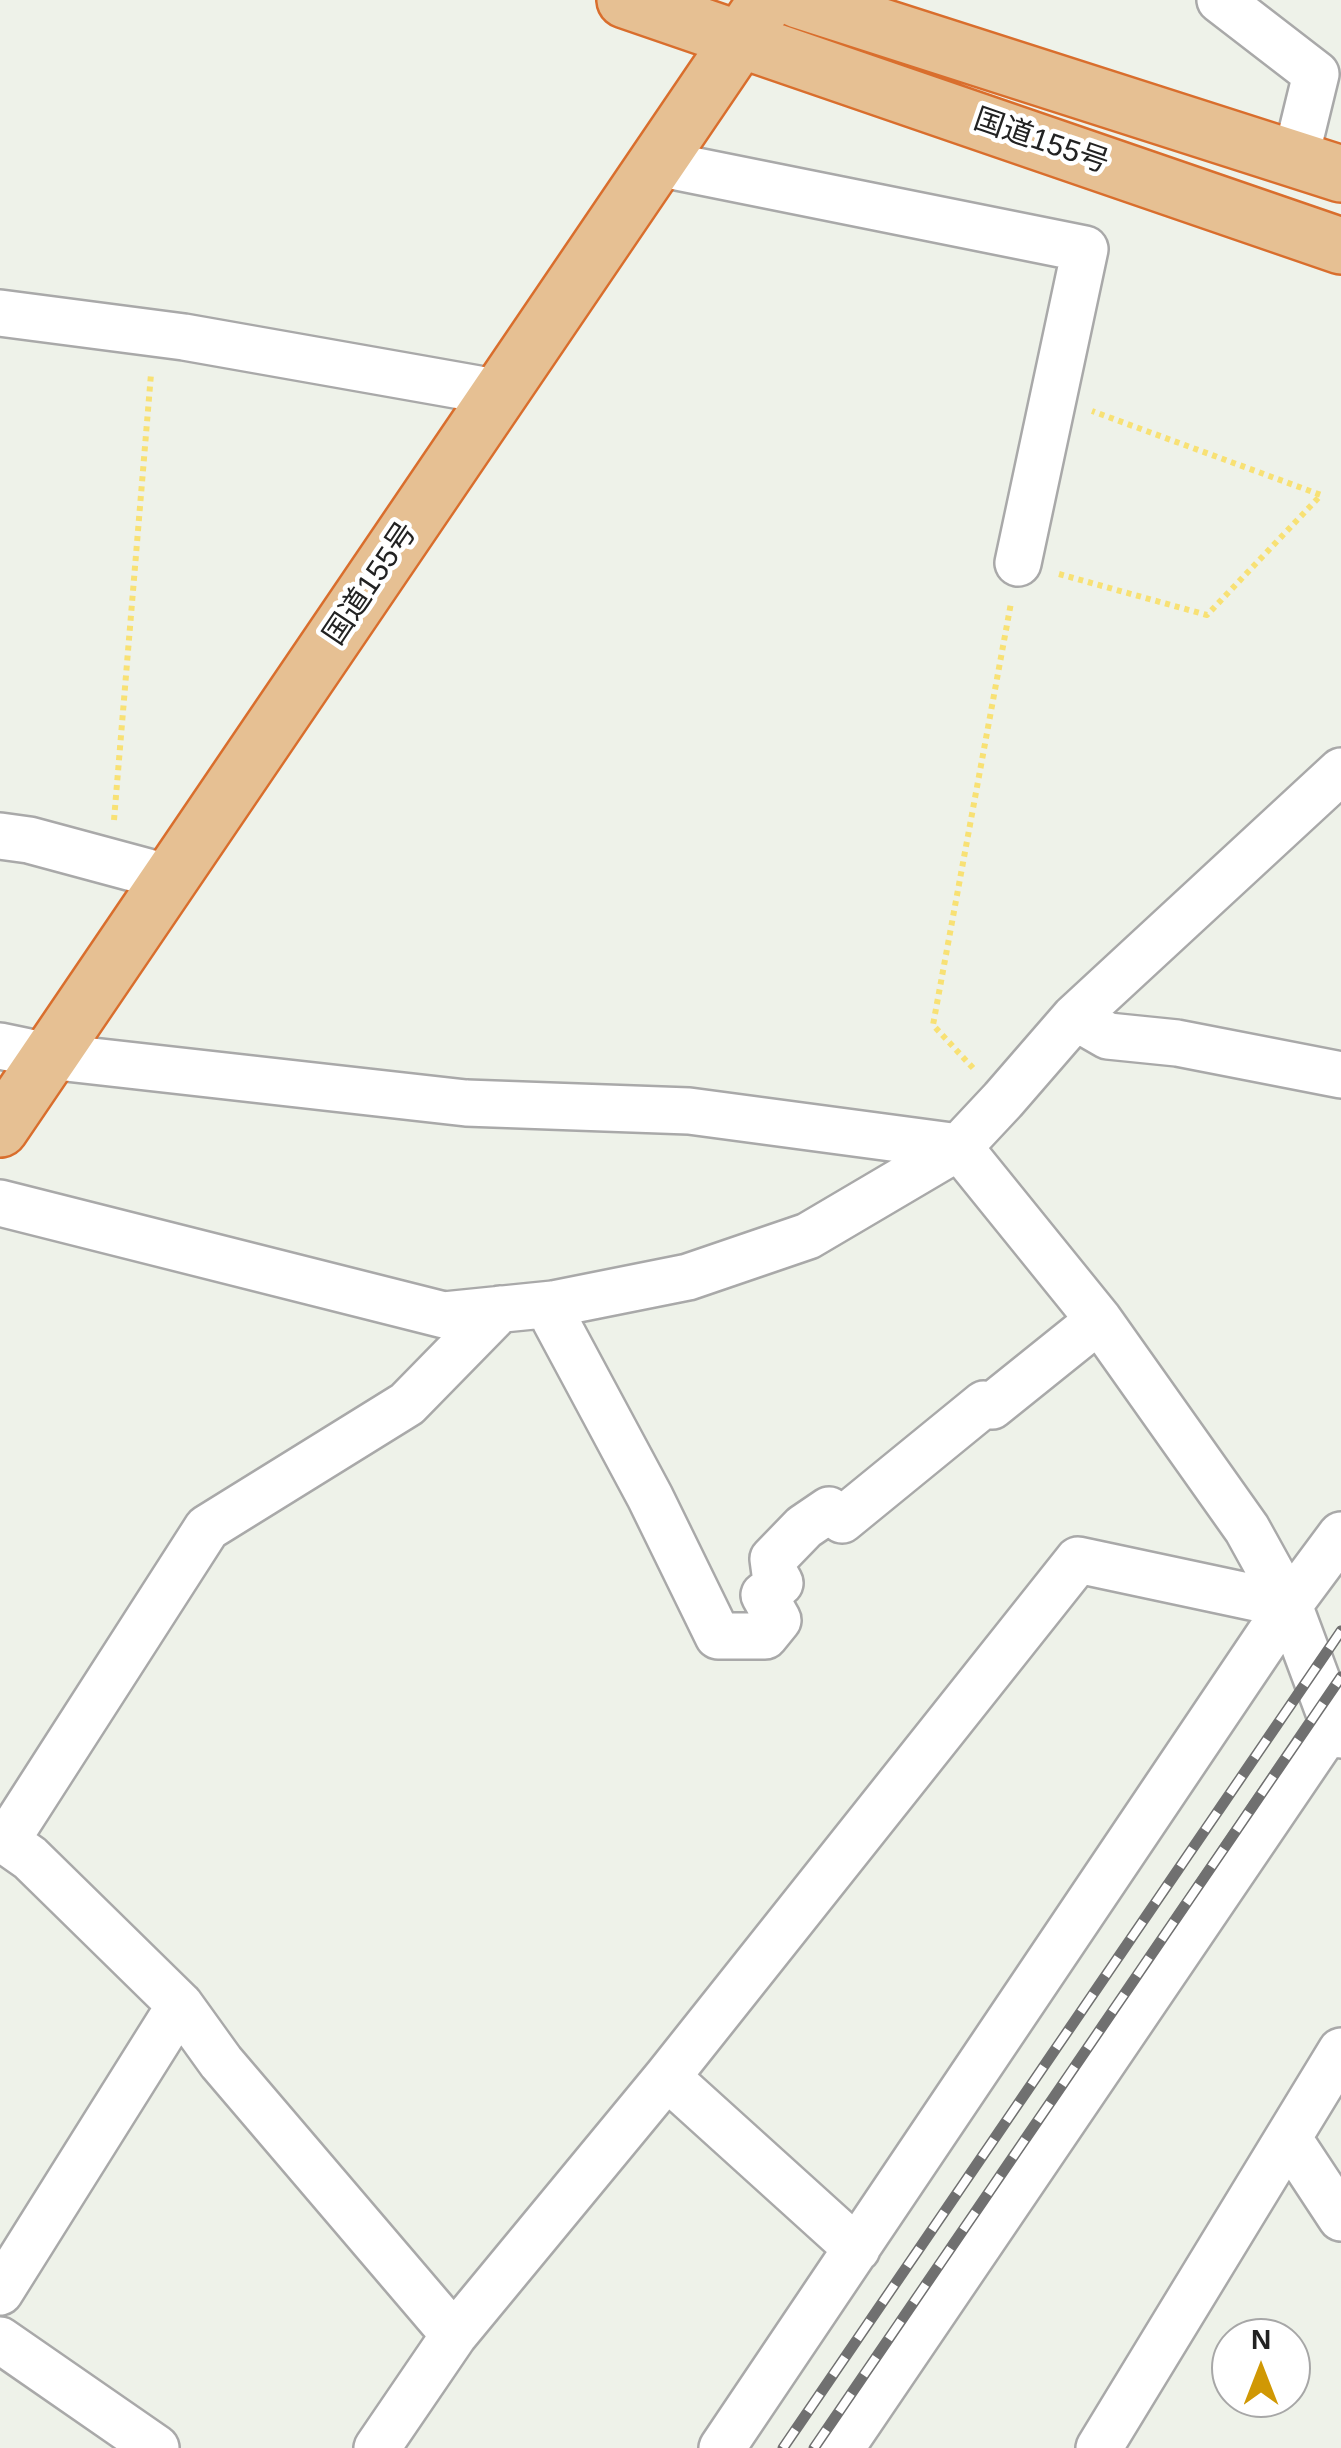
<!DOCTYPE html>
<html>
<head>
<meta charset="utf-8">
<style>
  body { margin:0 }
  #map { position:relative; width:1341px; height:2448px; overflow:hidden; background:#eef2e9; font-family:Arial,sans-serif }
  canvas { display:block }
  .north { position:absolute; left:1211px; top:2318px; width:100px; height:100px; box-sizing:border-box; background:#fff; border:2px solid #a7a7a7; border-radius:50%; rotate:0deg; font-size:28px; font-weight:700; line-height:40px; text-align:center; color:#222 }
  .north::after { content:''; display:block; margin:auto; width:35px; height:45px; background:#d09804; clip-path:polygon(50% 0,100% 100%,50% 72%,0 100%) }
</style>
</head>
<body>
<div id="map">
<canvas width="1341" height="2448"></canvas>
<div class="north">N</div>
</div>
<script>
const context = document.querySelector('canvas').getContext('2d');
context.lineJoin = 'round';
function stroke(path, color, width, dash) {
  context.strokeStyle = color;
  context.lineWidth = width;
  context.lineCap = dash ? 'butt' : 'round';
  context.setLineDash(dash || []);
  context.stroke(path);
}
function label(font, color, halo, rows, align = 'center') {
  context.font = font + ' Arial,"Noto Sans JP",sans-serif';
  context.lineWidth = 9;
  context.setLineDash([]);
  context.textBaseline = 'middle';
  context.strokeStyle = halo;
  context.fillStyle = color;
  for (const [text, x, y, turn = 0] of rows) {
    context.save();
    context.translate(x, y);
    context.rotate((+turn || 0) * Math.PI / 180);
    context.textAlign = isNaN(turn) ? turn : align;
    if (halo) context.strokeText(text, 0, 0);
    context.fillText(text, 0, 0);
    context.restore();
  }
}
const minor = new Path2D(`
  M 1220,0 L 1316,74 L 1295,160
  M 657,163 L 1085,249 L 1018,563
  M 0,313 L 184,337 L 501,393
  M 0,836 L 29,840 L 170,878
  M 1075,1017 L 1108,1036 L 1177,1043 L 1341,1075
  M 0,1046 L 48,1056 L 466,1103 L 689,1111 L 959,1147 L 1099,1320 L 1247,1529 L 1289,1605 L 1333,1723 L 1341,1735
  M 0,1203 L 444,1315 L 553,1304 L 688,1277 L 808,1236 L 959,1147 L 1003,1100 L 1075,1017 L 1341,771
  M 553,1304 L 555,1320 L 650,1497 L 718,1636 L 765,1636 L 778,1620 L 764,1595 L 780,1583 L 775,1574 L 773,1559 L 804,1527 L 829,1510 L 842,1520 L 984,1404 L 992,1406 L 1099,1320
  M 0,1837 L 30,1858 L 180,2005 L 221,2062 L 454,2335
  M 6,1841 L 207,1528 L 407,1404 L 500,1309
  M 667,2077 L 857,2249
  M 1289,2139 L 1341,2218
  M 0,2292 L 180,2005
  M 0,2340 L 156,2448
  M 377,2448 L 454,2335 L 667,2077 L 1078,1560 L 1289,1605
  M 722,2448 L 1289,1605 L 1341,1535
  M 841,2448 L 1341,1711
  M 1099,2448 L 1341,2051`);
const highway = new Path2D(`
  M 625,0 L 1341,246
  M 798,0 L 1341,174
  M 0,1129 L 767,0`);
stroke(minor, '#a9a9a9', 50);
stroke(highway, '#d96e2d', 60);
stroke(new Path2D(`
  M 1059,574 L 1207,615 L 1321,495 L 1092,411
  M 114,820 L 151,374
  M 973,1068 L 933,1025 L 1011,603`), '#f8e174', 6, [5, 5]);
stroke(minor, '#fff', 45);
stroke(highway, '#e6c093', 55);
const rail = new Path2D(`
  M 783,2448 L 1341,1631
  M 814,2448 L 1341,1677`);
stroke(rail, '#707070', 11);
stroke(rail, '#fff', 8, [22]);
label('30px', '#222', '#fff', [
  ["国道155号",1041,142,19],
  ["国道155号",371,584,-56]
]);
</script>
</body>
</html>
